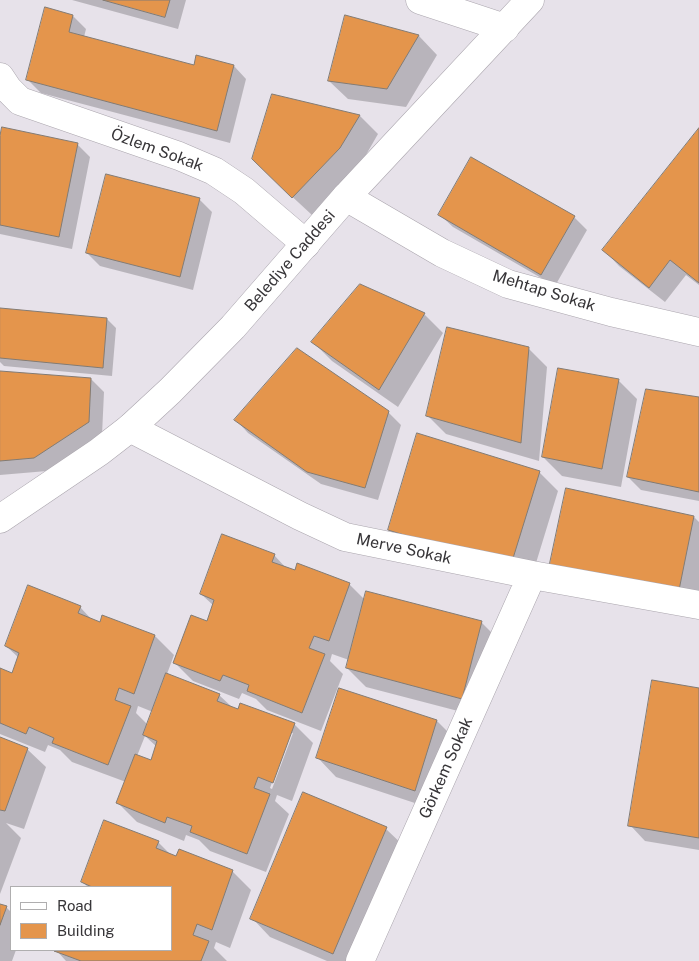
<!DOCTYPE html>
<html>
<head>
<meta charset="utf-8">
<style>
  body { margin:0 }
  #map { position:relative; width:699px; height:961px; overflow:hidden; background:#e7e2ea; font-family:"Public Sans",sans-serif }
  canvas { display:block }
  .legend { position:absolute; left:10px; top:886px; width:162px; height:65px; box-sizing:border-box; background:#fff; border:1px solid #afaeaf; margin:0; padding:6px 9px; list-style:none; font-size:15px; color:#373538 }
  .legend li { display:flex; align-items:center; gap:10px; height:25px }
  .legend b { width:25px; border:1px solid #afaeaf }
</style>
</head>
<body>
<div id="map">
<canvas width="699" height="961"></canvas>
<ul class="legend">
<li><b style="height:6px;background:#fff"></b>Road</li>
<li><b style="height:14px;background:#e4954c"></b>Building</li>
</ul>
</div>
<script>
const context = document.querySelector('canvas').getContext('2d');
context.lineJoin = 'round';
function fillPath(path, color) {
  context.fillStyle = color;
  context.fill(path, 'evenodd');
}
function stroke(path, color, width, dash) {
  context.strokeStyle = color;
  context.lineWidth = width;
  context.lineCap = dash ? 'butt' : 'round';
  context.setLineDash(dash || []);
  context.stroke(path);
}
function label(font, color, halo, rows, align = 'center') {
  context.font = font + ' "Public Sans",sans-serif';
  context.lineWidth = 5;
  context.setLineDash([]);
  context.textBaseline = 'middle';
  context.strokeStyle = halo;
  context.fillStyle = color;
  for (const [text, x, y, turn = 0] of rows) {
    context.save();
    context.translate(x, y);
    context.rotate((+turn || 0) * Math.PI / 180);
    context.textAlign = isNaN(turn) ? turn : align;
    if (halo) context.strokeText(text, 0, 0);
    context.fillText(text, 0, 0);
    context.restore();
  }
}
fillPath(new Path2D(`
  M 72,0 L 186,0 L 178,29 Z
  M 46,9 L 73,16 L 86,29 L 84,37 L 194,67 L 234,66 L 246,79 L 230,143 L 41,93 L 28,80 Z
  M 346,17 L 419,36 L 437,55 L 406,107 L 348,99 L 329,81 Z
  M 273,96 L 360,116 L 378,134 L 359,167 L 312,215 L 272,178 Z
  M 699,130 L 699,285 L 686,275 L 665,302 L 619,266 L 604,250 Z
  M 0,142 L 77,144 L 90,157 L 72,249 L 0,234 Z
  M 199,199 L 212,212 L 193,290 L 100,266 L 87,253 Z
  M 440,215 L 574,217 L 587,230 L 555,286 L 453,227 Z
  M 361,286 L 424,314 L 443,333 L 398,407 L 332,361 L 313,342 Z
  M 0,310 L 107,319 L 116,328 L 112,376 L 4,366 L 0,362 Z
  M 528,348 L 547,367 L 539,461 L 446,434 L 427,415 Z
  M 0,372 L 91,379 L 104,392 L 102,435 L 47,471 L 0,475 Z
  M 618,380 L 637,399 L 621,487 L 562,476 L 543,457 Z
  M 699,398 L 699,501 L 641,490 L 628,477 Z
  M 388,412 L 401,425 L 378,500 L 321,484 L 248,433 L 236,420 Z
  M 539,472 L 558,491 L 529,586 L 408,548 L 389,530 Z
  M 694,517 L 699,522 L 699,600 L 569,586 Z
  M 274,555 L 287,569 L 349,584 L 365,600 L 367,592 L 482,623 L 500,641 L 481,717 L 366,687 L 347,668 L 349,660 L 332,654 L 330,661 L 343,674 L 321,731 L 267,710 L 256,699 L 242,693 L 239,699 L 193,681 L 175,663 L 208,623 L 214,606 L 201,594 Z
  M 80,607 L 93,621 L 101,624 L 103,617 L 155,636 L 174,655 L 167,674 L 219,695 L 233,708 L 294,724 L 313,743 L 292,801 L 277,795 L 275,801 L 289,814 L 266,872 L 210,851 L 199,840 L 186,835 L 184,841 L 137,822 L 118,803 L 126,782 L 72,762 L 60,750 L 48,745 L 45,752 L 0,734 L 0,669 L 13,674 L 19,658 L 6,646 ZM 138,706 L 153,712 L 148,725 L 136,713 ZM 290,733 L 293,733 L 272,789 L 270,788 ZM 145,736 L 157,747 L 151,762 L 137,756 Z
  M 340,689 L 437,721 L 456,740 L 433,809 L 336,777 L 318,758 Z
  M 699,690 L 699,850 L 645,841 L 630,825 Z
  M 0,738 L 27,749 L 46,767 L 24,829 L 6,823 L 21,838 L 0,894 Z
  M 386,829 L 405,847 L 357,961 L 327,961 L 270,937 L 252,918 Z
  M 158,842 L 172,856 L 232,871 L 251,890 L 230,948 L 216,942 L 214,948 L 227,961 L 66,961 L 56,950 L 171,950 L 171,887 L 88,887 L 82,882 Z
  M 0,905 L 6,907 L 11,912 L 11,950 L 16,950 L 12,961 L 0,961 Z`), '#0003');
const building = new Path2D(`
  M 103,0 L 170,0 L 165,17 Z
  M 45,7 L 73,15 L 69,32 L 194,65 L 196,55 L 234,65 L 217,131 L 26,80 Z
  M 345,15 L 419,35 L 387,89 L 328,81 Z
  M 272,94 L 360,115 L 340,148 L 292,198 L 252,159 Z
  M 2,127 L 78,143 L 59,237 L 0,225 L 0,136 Z
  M 699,128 L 699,283 L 670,260 L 649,288 L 602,250 Z
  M 471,157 L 575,216 L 541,275 L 438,215 Z
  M 106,174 L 200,198 L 180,277 L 86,253 Z
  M 360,284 L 425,313 L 379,390 L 311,342 Z
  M 0,308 L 107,318 L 103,368 L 0,358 Z
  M 447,327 L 529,347 L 521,443 L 426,416 Z
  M 297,348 L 389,411 L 365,488 L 307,472 L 234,420 Z
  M 558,368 L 619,379 L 602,469 L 542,457 Z
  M 0,371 L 91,378 L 89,422 L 34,458 L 0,461 Z
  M 646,389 L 699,397 L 699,492 L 627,477 Z
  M 417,433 L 540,471 L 510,568 L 388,530 Z
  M 566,488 L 694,516 L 678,595 L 549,568 Z
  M 222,534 L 275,554 L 272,562 L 295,570 L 297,563 L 350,583 L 329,641 L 314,636 L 309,648 L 325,654 L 302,713 L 247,691 L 249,685 L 223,675 L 220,681 L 173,663 L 191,615 L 207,621 L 214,600 L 200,594 Z
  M 28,585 L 81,606 L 78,613 L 100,622 L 102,615 L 155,635 L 134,694 L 119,688 L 115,700 L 131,706 L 108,765 L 52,743 L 54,738 L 29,727 L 26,734 L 0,723 L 0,668 L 12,673 L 19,653 L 5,646 Z
  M 366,591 L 482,621 L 462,699 L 346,668 Z
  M 166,673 L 220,694 L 217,701 L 238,709 L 240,703 L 295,723 L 273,783 L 258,777 L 254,788 L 270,794 L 247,854 L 190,832 L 192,826 L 167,817 L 165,823 L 116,803 L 135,754 L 151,760 L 157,741 L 143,735 Z
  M 652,680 L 699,688 L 699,838 L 628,826 Z
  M 339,688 L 437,720 L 415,791 L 316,758 Z
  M 0,737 L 28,748 L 5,811 L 0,810 Z
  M 303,792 L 387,827 L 333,954 L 250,919 Z
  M 104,820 L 159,841 L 156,848 L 176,856 L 179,849 L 233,870 L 212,930 L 197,924 L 193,935 L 209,941 L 201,961 L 81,961 L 54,951 L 171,950 L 171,887 L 92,887 L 81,882 Z
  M 0,904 L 7,906 L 0,925 Z`);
fillPath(building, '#e4954c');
stroke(building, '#827b74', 1);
const street = new Path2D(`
  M 420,0 L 505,28
  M 0,77 L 8,89 L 20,101 L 179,156 L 214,171 L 244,191 L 306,244
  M 346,197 L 442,253 L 508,284 L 611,312 L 699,332
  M 130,428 L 300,516 L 345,537 L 532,575 L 699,605
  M 360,961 L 532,575`);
const secondary = new Path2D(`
  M 0,519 L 99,452 L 130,428 L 170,391 L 233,327 L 346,197 L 530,0`);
stroke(street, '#aaa5ad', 29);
stroke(secondary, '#aaa5ad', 29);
stroke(street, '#fff', 28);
stroke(secondary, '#fff', 28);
label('16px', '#373538', '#fff', [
  ["Özlem Sokak",157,150,20],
  ["Belediye Caddesi",290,261,-49],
  ["Mehtap Sokak",544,291,17],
  ["Merve Sokak",404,549,12],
  ["Görkem Sokak",446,768,-66]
]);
</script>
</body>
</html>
